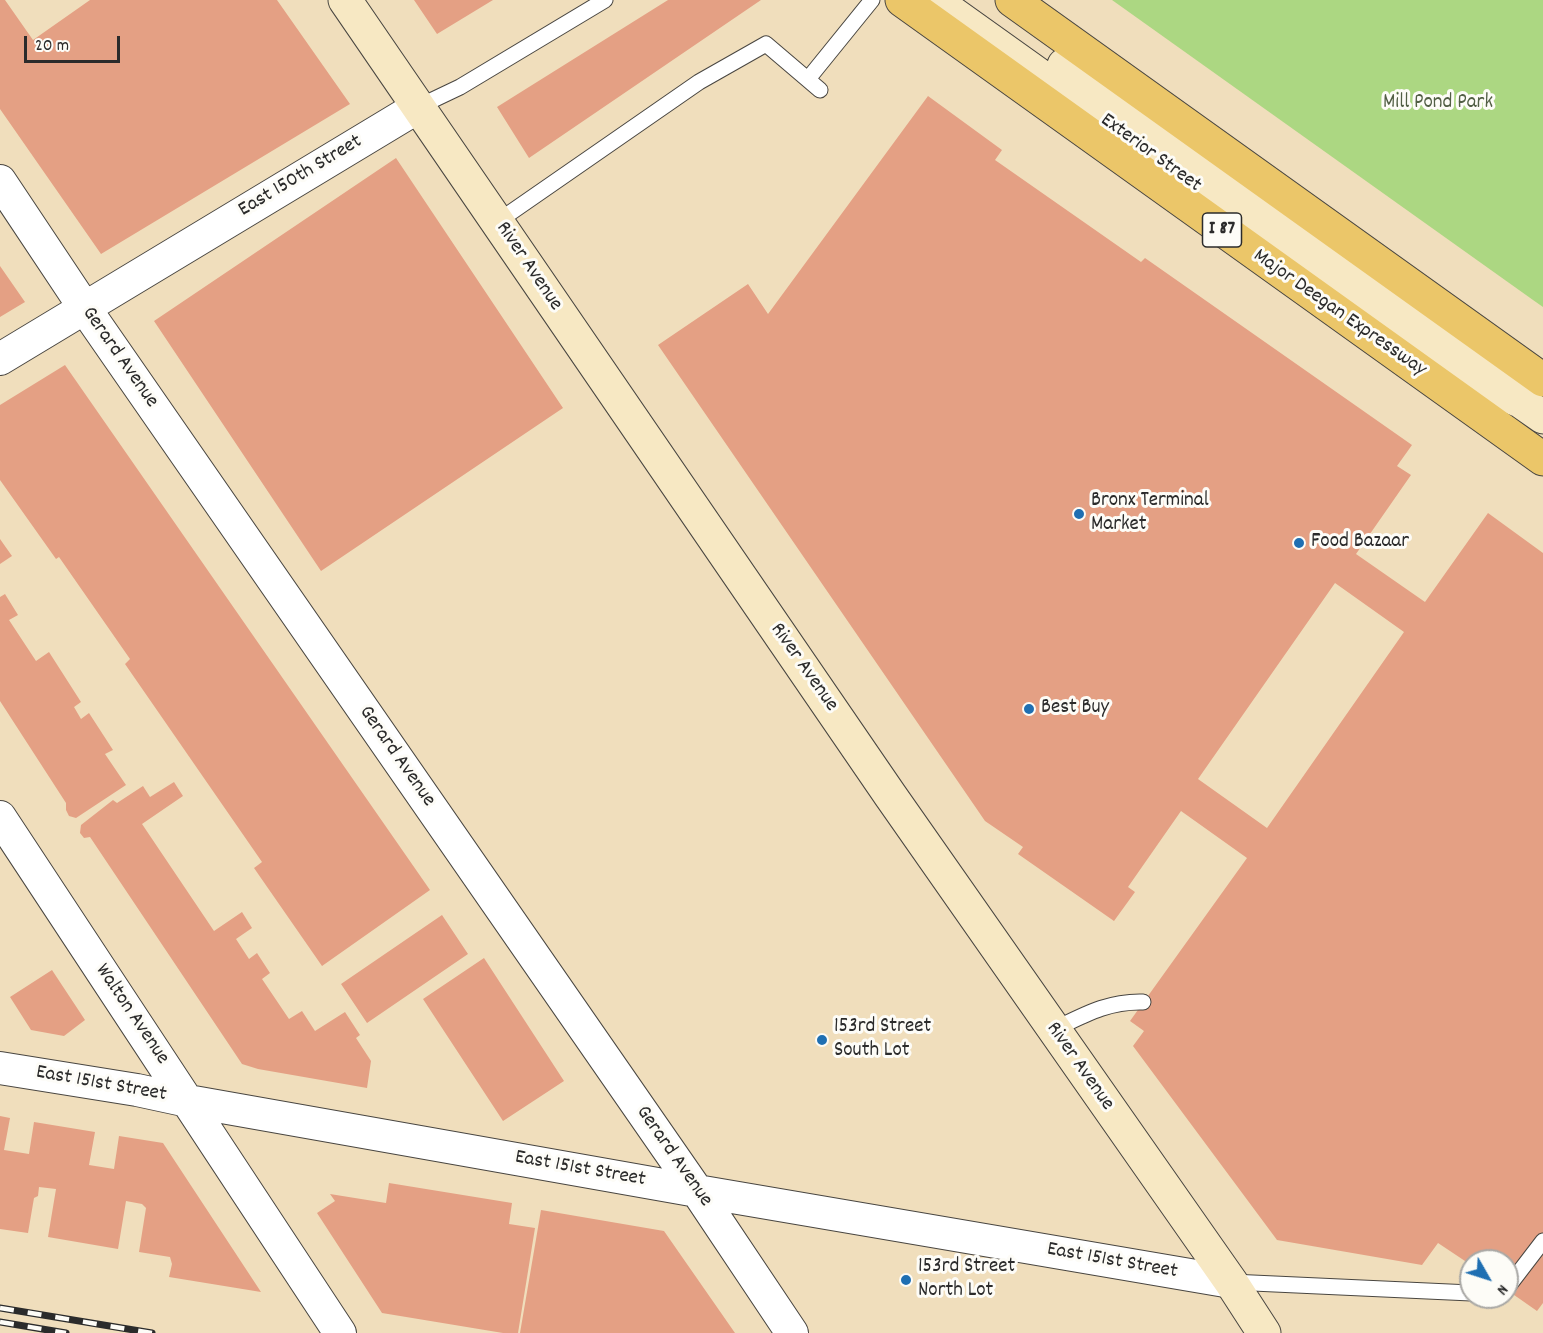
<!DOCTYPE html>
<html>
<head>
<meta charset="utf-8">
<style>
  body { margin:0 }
  #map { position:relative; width:1543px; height:1333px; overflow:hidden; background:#f0debc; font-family:Dekko,sans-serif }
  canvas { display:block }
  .north { position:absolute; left:1459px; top:1249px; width:60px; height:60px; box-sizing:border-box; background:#fdfcf7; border:2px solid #a9a8a5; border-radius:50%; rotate:129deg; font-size:16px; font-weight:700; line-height:24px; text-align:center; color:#2b2b2b }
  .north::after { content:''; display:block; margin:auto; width:21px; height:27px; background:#1f6fb2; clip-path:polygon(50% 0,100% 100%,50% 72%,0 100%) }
  .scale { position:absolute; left:24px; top:36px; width:96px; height:27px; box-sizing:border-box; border:3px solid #2b2b2b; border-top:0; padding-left:8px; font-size:18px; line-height:21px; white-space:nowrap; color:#2b2b2b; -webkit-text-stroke:4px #fdfcf7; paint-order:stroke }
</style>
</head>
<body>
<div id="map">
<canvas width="1543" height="1333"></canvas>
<div class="north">N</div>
<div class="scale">20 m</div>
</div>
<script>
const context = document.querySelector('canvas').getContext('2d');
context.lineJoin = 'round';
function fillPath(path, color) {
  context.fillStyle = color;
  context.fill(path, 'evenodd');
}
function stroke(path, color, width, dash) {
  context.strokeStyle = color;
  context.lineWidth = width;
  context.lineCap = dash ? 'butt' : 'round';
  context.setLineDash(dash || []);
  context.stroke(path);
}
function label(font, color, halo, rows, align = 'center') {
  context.font = font + ' Dekko,sans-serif';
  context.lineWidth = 6;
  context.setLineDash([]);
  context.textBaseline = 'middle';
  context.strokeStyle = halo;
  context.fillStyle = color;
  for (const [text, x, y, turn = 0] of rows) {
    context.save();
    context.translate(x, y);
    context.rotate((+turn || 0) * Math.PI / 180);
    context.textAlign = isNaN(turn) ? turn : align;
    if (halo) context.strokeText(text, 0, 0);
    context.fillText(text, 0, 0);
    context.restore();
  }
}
fillPath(new Path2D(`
  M 1112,0 L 1543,0 L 1543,307 L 1533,300 Z`), '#acd782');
fillPath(new Path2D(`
  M 0,0 L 5,0 L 33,40 L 90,0 L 277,0 L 350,104 L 101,254 L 0,109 Z
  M 414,0 L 493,0 L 437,34 Z
  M 668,0 L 761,0 L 529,158 L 497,107 Z
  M 928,96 L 1002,150 L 995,160 L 1141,262 L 1145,258 L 1412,445 L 1397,466 L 1411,475 L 1356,554 L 1425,602 L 1488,513 L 1543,553 L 1543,1303 L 1537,1311 L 1507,1290 L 1507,1261 L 1471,1261 L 1471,1265 L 1438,1243 L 1422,1265 L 1277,1240 L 1133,1046 L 1144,1031 L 1130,1021 L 1247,858 L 1181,811 L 1128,887 L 1135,892 L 1114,921 L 1018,854 L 1023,847 L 985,821 L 658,345 L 748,284 L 768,314 ZM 1335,583 L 1404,632 L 1267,828 L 1198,779 Z
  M 396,158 L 563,408 L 321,571 L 154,321 Z
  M 0,266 L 25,302 L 0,317 Z
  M 65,365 L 430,890 L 322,966 L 254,868 L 262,862 L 125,664 L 130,659 L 59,557 L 56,559 L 0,480 L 0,405 Z
  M 0,539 L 12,556 L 0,564 Z
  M 5,594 L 18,615 L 9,620 L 36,661 L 49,652 L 81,702 L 74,707 L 81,719 L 89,713 L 113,750 L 105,754 L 126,785 L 76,818 L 69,816 L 66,810 L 66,803 L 0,701 L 0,597 Z
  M 174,782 L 183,796 L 142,824 L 214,931 L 242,912 L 252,928 L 236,939 L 249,959 L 257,953 L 270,973 L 262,979 L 289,1019 L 302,1011 L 315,1031 L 345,1012 L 360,1035 L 356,1038 L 371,1061 L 367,1088 L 258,1069 L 242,1064 L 90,837 L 84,838 L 80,833 L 81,825 L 113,800 L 117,803 L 143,786 L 150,797 Z
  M 442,915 L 468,954 L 367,1023 L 341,984 Z
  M 484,958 L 564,1081 L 503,1121 L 423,999 Z
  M 52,970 L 85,1020 L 64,1036 L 31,1030 L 10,997 Z
  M 0,1116 L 10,1118 L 4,1150 L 29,1154 L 34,1122 L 95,1132 L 89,1165 L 114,1169 L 119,1136 L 163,1143 L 261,1292 L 169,1277 L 172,1264 L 170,1257 L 139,1252 L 146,1208 L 142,1204 L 126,1201 L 118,1249 L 48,1237 L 56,1189 L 39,1187 L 38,1196 L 34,1198 L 28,1233 L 0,1229 Z
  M 389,1183 L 512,1203 L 509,1224 L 535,1228 L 518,1333 L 503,1333 L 382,1313 L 317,1213 L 335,1201 L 330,1194 L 386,1203 Z
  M 541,1210 L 664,1231 L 735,1333 L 520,1333 Z`), '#e4a084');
const lane = new Path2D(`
  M 808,79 L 872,0
  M 418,107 L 460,87 L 605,0
  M 497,222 L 699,82 L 766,44 L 820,90
  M 1053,1030 C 1084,1015 1108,1001 1143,1002
  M 1231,1282 L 1471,1293
  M 1507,1288 L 1543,1241`);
const street = new Path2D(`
  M 0,181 L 84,307 L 697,1191 L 792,1333
  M 0,359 L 418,107
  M 0,817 L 340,1333
  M 0,1068 L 137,1090 L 188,1101 L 697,1191 L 1231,1282`);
const secondary = new Path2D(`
  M 345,0 L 890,795 L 1231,1282 L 1264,1333
  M 934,0 L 1459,375 L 1520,401
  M 1064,65 L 1473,355 L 1520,401 L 1543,417`);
const highway = new Path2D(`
  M 902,0 L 1543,459
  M 1012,0 L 1543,380`);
stroke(lane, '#494641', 17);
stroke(street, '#494641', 34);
stroke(secondary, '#494641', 35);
stroke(highway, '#494641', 35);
stroke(lane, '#fff', 15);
stroke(street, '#fff', 32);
stroke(secondary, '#f7e8c3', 33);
stroke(highway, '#ebc669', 33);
const rail = new Path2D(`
  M 0,1308 L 152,1333
  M 0,1322 L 66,1333`);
stroke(rail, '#2b2b2b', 7);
stroke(rail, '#fdfcf7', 4.5, [14]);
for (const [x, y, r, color] of [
  [1079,514,6,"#1f6fb2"],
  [1299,543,6,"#1f6fb2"],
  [1029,709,6,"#1f6fb2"],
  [822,1040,6,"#1f6fb2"],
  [906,1280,6,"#1f6fb2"]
]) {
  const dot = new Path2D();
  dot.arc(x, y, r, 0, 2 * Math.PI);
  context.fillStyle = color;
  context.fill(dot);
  stroke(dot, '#fdfcf7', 2);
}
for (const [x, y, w] of [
  [1222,230,39]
]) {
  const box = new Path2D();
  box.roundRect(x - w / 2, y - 17, w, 34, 4.5);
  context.fillStyle = '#fdfcf7';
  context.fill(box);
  stroke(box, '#2b2b2b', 1.5);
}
label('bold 20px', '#2b2b2b', null, [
  ["I 87",1222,230]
]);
label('21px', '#525f45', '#fdfcf7', [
  ["Mill Pond Park",1438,104]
]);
label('21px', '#2b2b2b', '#fdfcf7', [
  ["Exterior Street",1150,154,36],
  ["East 150th Street",301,177,-31],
  ["River Avenue",528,267,56],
  ["Major Deegan Expressway",1339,314,35],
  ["Gerard Avenue",119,358,55],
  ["River Avenue",803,668,55],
  ["Gerard Avenue",396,757,55],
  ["Walton Avenue",131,1015,56],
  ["River Avenue",1079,1067,55],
  ["East 151st Street",101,1085,10],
  ["Gerard Avenue",673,1157,55],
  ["East 151st Street",580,1170,10],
  ["East 151st Street",1112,1262,10]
]);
label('21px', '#2b2b2b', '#fdfcf7', [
  ["Bronx Terminal",1091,502],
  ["Market",1091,526],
  ["Food Bazaar",1311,543],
  ["Best Buy",1041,709],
  ["153rd Street",834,1028],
  ["South Lot",834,1052],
  ["153rd Street",918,1268],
  ["North Lot",918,1292]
], 'left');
</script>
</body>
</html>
